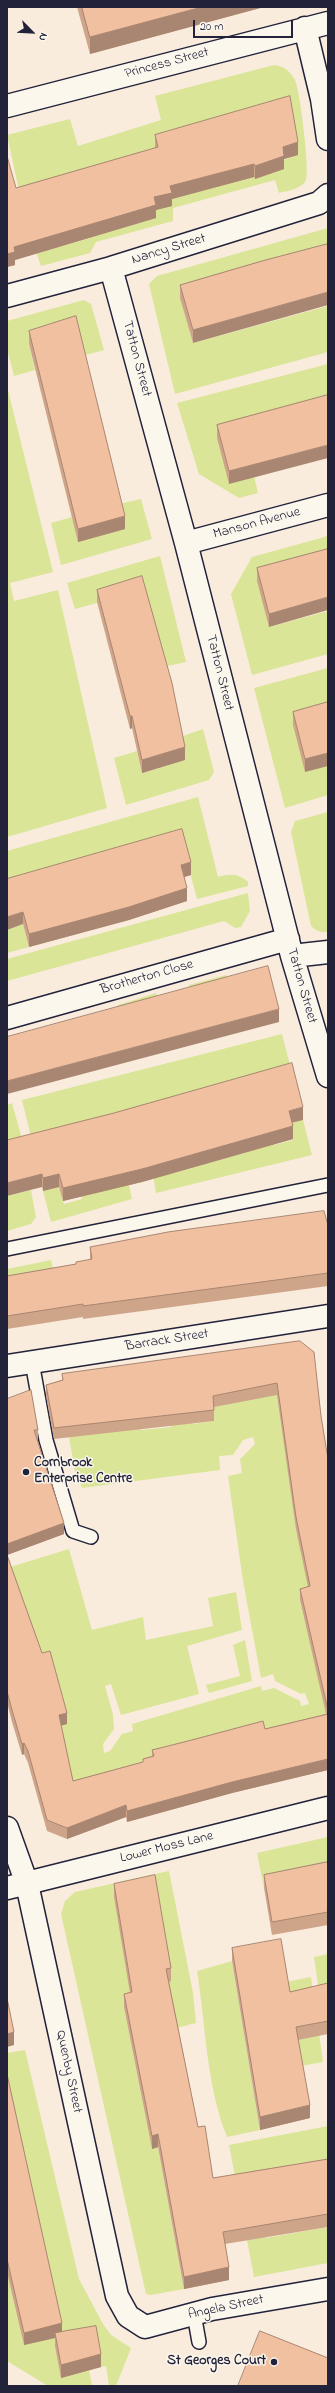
<!DOCTYPE html>
<html>
<head>
<meta charset="utf-8">
<style>
  body { margin:0 }
  #map { position:relative; width:335px; height:2393px; overflow:hidden; background:#f9ecdd; font-family:"Indie Flower",sans-serif }
  canvas { display:block }
  .frame { position:absolute; inset:0; border:8px solid #22223b; pointer-events:none }
  .north { position:absolute; left:12px; top:12px; width:40px; height:40px; -webkit-text-stroke:3px #fbf7ec; paint-order:stroke; rotate:114deg; font-size:11px; font-weight:700; line-height:16px; text-align:center; color:#22223b }
  .north::after { content:''; display:block; margin:auto; width:14px; height:18px; background:#22223b; clip-path:polygon(50% 0,100% 100%,50% 72%,0 100%) }
  .scale { position:absolute; left:193px; top:20px; width:100px; height:18px; box-sizing:border-box; border:2px solid #22223b; border-top:0; padding-left:5px; font-size:12px; line-height:14px; white-space:nowrap; color:#22223b; -webkit-text-stroke:3px #fbf7ec; paint-order:stroke }
</style>
</head>
<body>
<div id="map">
<canvas width="335" height="2393"></canvas>
<div class="frame"></div>
<div class="north">N</div>
<div class="scale">20 m</div>
</div>
<script>
const context = document.querySelector('canvas').getContext('2d');
context.lineJoin = 'round';
function fillPath(path, color) {
  context.fillStyle = color;
  context.fill(path, 'evenodd');
}
function stroke(path, color, width, dash) {
  context.strokeStyle = color;
  context.lineWidth = width;
  context.lineCap = dash ? 'butt' : 'round';
  context.setLineDash(dash || []);
  context.stroke(path);
}
function label(font, color, halo, rows, align = 'center') {
  context.font = font + ' "Indie Flower",sans-serif';
  context.lineWidth = 3;
  context.setLineDash([]);
  context.textBaseline = 'middle';
  context.strokeStyle = halo;
  context.fillStyle = color;
  for (const [text, x, y, turn = 0] of rows) {
    context.save();
    context.translate(x, y);
    context.rotate((+turn || 0) * Math.PI / 180);
    context.textAlign = isNaN(turn) ? turn : align;
    if (halo) context.strokeText(text, 0, 0);
    context.fillText(text, 0, 0);
    context.restore();
  }
}
fillPath(new Path2D(`
  M 274,65 C 284,66 290,71 295,80 C 300,90 310,171 306,180 C 302,189 287,191 279,193 L 275,180 L 173,208 L 173,221 L 96,242 L 90,253 L 41,266 L 33,244 L 59,247 L 90,238 L 87,229 L 123,217 L 126,227 L 142,222 L 154,210 L 172,205 L 168,193 C 204,195 222,184 252,167 L 255,179 L 283,160 L 298,155 L 21,200 L 7,135 L 70,119 L 78,146 L 161,120 L 155,96 Z
  M 328,228 L 328,256 L 180,297 L 193,343 L 328,306 L 328,352 L 175,394 L 149,284 L 157,276 Z
  M 84,300 L 91,304 L 104,350 L 82,356 L 29,344 L 35,370 L 14,376 L 7,349 L 7,321 Z
  M 328,364 L 328,408 L 254,476 L 258,493 L 239,498 L 199,474 L 177,403 Z
  M 7,386 L 53,572 L 10,583 L 14,601 L 58,590 L 107,808 L 7,837 Z
  M 141,499 L 152,539 L 61,565 L 51,523 L 72,517 L 79,542 L 119,504 Z
  M 328,536 L 328,562 L 269,627 L 328,611 L 328,654 L 252,675 L 231,594 L 252,557 Z
  M 160,556 L 186,662 L 163,667 L 97,603 L 75,609 L 67,583 Z
  M 328,668 L 328,795 L 285,808 L 254,688 Z
  M 203,729 L 214,772 L 209,780 L 126,805 L 114,758 L 137,751 L 142,773 L 185,760 L 180,737 Z
  M 198,797 L 218,877 C 230,874 237,873 248,882 L 248,886 L 197,899 L 182,842 L 7,892 L 7,851 Z
  M 328,812 L 328,932 C 320,933 317,931 311,926 L 291,832 L 295,821 Z
  M 248,893 L 250,911 L 241,927 L 235,928 L 224,921 L 7,981 L 7,959 Z
  M 23,924 L 29,947 L 7,953 L 7,930 Z
  M 226,975 L 230,989 L 193,998 L 189,985 Z
  M 156,993 L 160,1008 L 121,1019 L 118,1005 Z
  M 282,1034 L 291,1069 L 31,1137 L 22,1100 Z
  M 12,1103 L 22,1139 L 7,1142 L 7,1105 Z
  M 303,1120 L 312,1155 L 156,1193 L 151,1163 L 173,1173 L 192,1168 L 189,1152 L 271,1130 L 274,1145 L 293,1140 L 289,1123 Z
  M 78,1183 L 129,1185 L 132,1199 L 51,1222 L 43,1191 L 59,1187 L 64,1204 L 82,1199 Z
  M 31,1190 L 36,1217 L 31,1224 L 7,1231 L 7,1196 Z
  M 51,1260 L 56,1280 L 7,1289 L 7,1269 Z
  M 280,1392 L 310,1597 L 300,1600 L 318,1676 L 328,1673 L 328,1737 L 77,1797 L 59,1726 L 67,1724 L 37,1665 L 7,1568 L 69,1549 L 92,1630 L 143,1617 L 146,1640 L 213,1626 L 208,1598 L 236,1592 L 242,1630 L 187,1646 L 199,1694 L 121,1715 L 111,1684 L 105,1686 L 113,1715 L 114,1729 L 103,1744 L 104,1753 L 110,1751 L 122,1734 L 133,1731 L 132,1724 L 261,1686 L 262,1691 L 274,1688 L 300,1701 L 301,1706 L 309,1704 L 305,1693 L 301,1694 L 275,1681 L 273,1674 L 261,1678 L 243,1581 L 228,1476 L 242,1473 L 240,1459 L 255,1444 L 253,1437 L 243,1440 L 233,1455 L 219,1456 L 220,1470 L 82,1488 L 75,1471 L 69,1437 L 139,1420 L 141,1430 L 171,1427 L 169,1416 L 191,1413 L 193,1424 L 214,1421 L 213,1407 Z
  M 245,1640 L 252,1681 L 209,1693 L 206,1685 L 240,1676 L 233,1645 Z
  M 328,1837 L 328,1875 L 264,1888 L 257,1853 Z
  M 169,1871 L 193,1993 L 196,2023 L 176,2028 L 124,2007 L 152,2148 L 158,2147 L 184,2289 L 151,2295 L 146,2294 L 61,1914 L 65,1901 L 75,1892 Z
  M 328,1954 L 328,1997 L 320,1998 L 314,1957 Z
  M 232,1961 L 260,2130 L 227,2137 C 206,2084 206,2027 197,1971 Z
  M 311,1977 L 315,2006 L 292,2010 L 286,1982 Z
  M 319,2033 L 323,2062 L 301,2066 L 296,2037 Z
  M 25,2050 L 79,2279 L 103,2324 L 111,2335 L 131,2348 L 116,2386 L 109,2386 L 106,2366 L 101,2367 L 61,2378 L 89,2370 L 92,2386 L 48,2386 L 7,2361 L 7,2053 Z
  M 328,2126 L 328,2173 L 255,2184 L 266,2238 L 328,2227 L 328,2263 L 254,2277 L 229,2145 Z`), '#dae598');
const service = new Path2D(`
  M 7,1249 L 328,1185
  M 32,1362 L 46,1440 L 73,1531 L 91,1537
  M 194,2314 L 199,2342`);
const minor = new Path2D(`
  M 305,28 L 322,99 L 328,139
  M 7,106 L 328,23
  M 111,268 L 186,543 L 292,956 L 328,1076
  M 7,296 L 111,268 L 319,203 L 328,195
  M 186,543 L 328,505
  M 292,956 L 328,952
  M 7,1018 L 288,939
  M 7,1366 L 328,1316
  M 7,1828 L 27,1884 L 117,2296 L 128,2316 L 145,2327 L 212,2309 L 328,2289
  M 7,1888 L 328,1808`);
stroke(service, '#22223b', 16);
stroke(minor, '#22223b', 25);
stroke(service, '#fbf7ec', 13);
stroke(minor, '#fbf7ec', 22);
fillPath(new Path2D(`
  M 77,7 L 264,7 L 90,54 Z
  M 155,135 L 298,155 L 284,159 L 284,169 L 255,179 L 254,177 L 172,199 L 172,206 L 156,210 L 156,218 L 15,260 L 15,265 L 7,267 L 16,188 L 155,148 Z
  M 262,261 L 193,343 L 180,298 L 180,285 Z
  M 29,331 L 125,529 L 78,542 L 29,344 Z
  M 328,395 L 229,484 L 217,438 L 217,425 Z
  M 328,549 L 269,627 L 257,581 L 257,568 Z
  M 97,590 L 185,760 L 142,773 L 132,728 L 130,729 L 97,602 Z
  M 328,702 L 305,772 L 293,725 L 293,712 Z
  M 191,875 L 184,877 L 187,901 L 129,920 L 29,947 L 23,924 L 7,879 Z
  M 303,1120 L 292,1123 L 293,1139 L 142,1182 L 63,1201 L 59,1187 L 43,1191 L 42,1187 L 7,1140 Z
  M 328,1225 L 328,1286 L 83,1319 L 83,1317 L 7,1329 L 7,1276 L 76,1264 L 90,1260 L 90,1247 Z
  M 300,1341 L 321,1416 L 328,1459 L 328,1770 L 232,1793 L 127,1822 L 126,1817 L 67,1839 L 47,1831 L 28,1763 L 24,1754 L 22,1755 L 12,1722 L 7,1702 L 7,1555 L 67,1724 L 61,1726 L 73,1781 L 143,1762 L 143,1759 L 152,1756 L 152,1750 L 265,1729 L 326,1714 L 300,1600 L 300,1589 L 308,1587 L 296,1529 L 277,1395 L 214,1407 L 214,1421 L 54,1439 L 46,1396 L 46,1385 L 62,1380 L 62,1374 Z
  M 7,1399 L 38,1430 L 38,1441 L 64,1534 L 7,1555 Z
  M 328,1862 L 328,1925 L 272,1935 L 264,1888 L 264,1875 Z
  M 114,1884 L 171,1968 L 171,1981 L 169,1982 L 198,2127 L 213,2178 L 328,2159 L 328,2227 L 225,2244 L 229,2280 L 184,2289 L 158,2147 L 152,2149 L 124,2007 L 124,1994 L 130,1993 L 114,1897 Z
  M 232,1948 L 290,1992 L 328,1983 L 328,2034 L 298,2040 L 310,2118 L 260,2130 L 232,1961 Z
  M 7,2074 L 62,2332 L 101,2367 L 61,2378 L 55,2346 L 55,2338 L 24,2345 L 7,2272 Z`), '#cfa58a');
fillPath(new Path2D(`
  M 202,7 L 264,7 L 90,54 L 90,37 Z
  M 298,142 L 298,155 L 284,159 L 284,169 L 255,179 L 255,166 L 283,147 Z
  M 254,164 L 254,177 L 172,199 L 172,206 L 156,210 L 156,218 L 15,260 L 15,265 L 7,267 L 7,254 L 14,247 L 154,197 L 170,186 Z
  M 328,292 L 328,305 L 193,343 L 193,330 Z
  M 328,445 L 328,458 L 229,484 L 229,471 Z
  M 125,516 L 125,529 L 78,542 L 78,529 Z
  M 328,597 L 328,610 L 269,627 L 269,614 Z
  M 130,716 L 132,716 L 132,728 L 130,729 Z
  M 185,747 L 185,760 L 142,773 L 142,760 Z
  M 328,753 L 328,766 L 305,772 L 305,759 Z
  M 191,862 L 191,875 L 181,878 L 181,865 Z
  M 187,888 L 187,901 L 129,920 L 29,947 L 29,934 Z
  M 23,912 L 23,924 L 7,930 L 7,917 Z
  M 279,1009 L 279,1022 L 7,1094 L 7,1081 Z
  M 303,1107 L 303,1120 L 289,1123 L 289,1111 Z
  M 293,1126 L 293,1139 L 142,1182 L 63,1201 L 63,1188 Z
  M 42,1174 L 42,1187 L 7,1196 L 7,1183 Z
  M 59,1174 L 59,1187 L 43,1191 L 43,1178 Z
  M 64,1523 L 64,1534 L 7,1555 L 7,1544 Z
  M 67,1713 L 67,1724 L 59,1726 L 59,1715 Z
  M 24,1743 L 24,1754 L 22,1755 L 22,1744 Z
  M 328,1759 L 328,1770 L 232,1793 L 127,1822 L 127,1811 L 232,1782 Z
  M 126,1805 L 126,1817 L 67,1839 L 67,1828 Z
  M 14,2032 L 14,2045 L 7,2047 L 7,2034 Z
  M 310,2105 L 310,2118 L 260,2130 L 260,2117 Z
  M 158,2134 L 158,2147 L 152,2149 L 152,2136 Z
  M 229,2267 L 229,2280 L 184,2289 L 184,2277 Z
  M 62,2323 L 62,2336 L 55,2333 L 55,2338 L 24,2345 L 24,2333 Z
  M 101,2354 L 101,2367 L 61,2378 L 61,2365 Z`), '#a98671');
const building = new Path2D(`
  M 82,7 L 202,7 L 90,37 Z
  M 290,96 L 298,142 L 283,147 L 284,156 L 255,166 L 254,164 L 170,186 L 172,193 L 154,197 L 156,205 L 14,247 L 15,252 L 7,254 L 7,156 L 16,188 L 158,147 L 155,135 Z
  M 328,244 L 328,292 L 193,330 L 180,285 L 262,261 Z
  M 76,316 L 125,516 L 78,529 L 29,331 Z
  M 328,395 L 328,445 L 229,471 L 217,425 Z
  M 328,549 L 328,597 L 269,614 L 257,568 Z
  M 142,576 L 172,683 L 185,747 L 142,760 L 132,716 L 130,716 L 97,590 Z
  M 328,702 L 328,753 L 305,759 L 293,712 Z
  M 182,829 L 191,862 L 181,865 L 187,888 L 129,907 L 29,934 L 23,912 L 7,917 L 7,879 Z
  M 268,966 L 279,1009 L 7,1081 L 7,1037 Z
  M 292,1063 L 303,1107 L 289,1111 L 293,1126 L 142,1169 L 63,1188 L 59,1174 L 43,1178 L 42,1174 L 7,1183 L 7,1140 L 114,1113 Z
  M 324,1211 L 328,1225 L 328,1273 L 83,1306 L 83,1304 L 7,1316 L 7,1276 L 76,1264 L 76,1262 L 92,1259 L 90,1247 L 168,1232 Z
  M 300,1341 L 314,1352 L 321,1416 L 328,1459 L 328,1710 L 300,1589 L 310,1586 L 296,1517 L 277,1383 L 213,1396 L 214,1410 L 54,1428 L 46,1385 L 63,1380 L 62,1374 Z
  M 31,1390 L 38,1430 L 34,1430 L 64,1523 L 7,1544 L 7,1399 Z
  M 7,1555 L 42,1653 L 50,1651 L 67,1713 L 59,1715 L 73,1781 L 143,1762 L 143,1759 L 154,1756 L 152,1750 L 188,1741 L 263,1721 L 265,1729 L 328,1714 L 328,1759 L 232,1782 L 127,1811 L 126,1805 L 67,1828 L 47,1820 L 28,1751 L 24,1743 L 22,1744 L 12,1710 L 7,1691 Z
  M 328,1862 L 328,1912 L 272,1922 L 264,1875 Z
  M 155,1875 L 171,1968 L 166,1969 L 198,2127 L 205,2126 L 213,2178 L 328,2159 L 328,2214 L 223,2232 L 229,2267 L 184,2277 L 158,2134 L 152,2136 L 124,1994 L 132,1992 L 114,1884 Z
  M 281,1939 L 290,1992 L 328,1983 L 328,2021 L 296,2027 L 310,2105 L 260,2117 L 232,1948 Z
  M 7,1998 L 14,2032 L 7,2034 Z
  M 7,2074 L 62,2323 L 24,2333 L 7,2259 Z
  M 96,2326 L 101,2354 L 61,2365 L 55,2333 Z
  M 260,2331 L 328,2358 L 328,2386 L 238,2386 Z`);
fillPath(building, '#f1c0a1');
stroke(building, '#a98671', 1);
for (const [x, y, r, color] of [
  [26,1472,4,"#22223b"],
  [274,2362,4,"#22223b"]
]) {
  const dot = new Path2D();
  dot.arc(x, y, r, 0, 2 * Math.PI);
  context.fillStyle = color;
  context.fill(dot);
  stroke(dot, '#fbf7ec', 1.5);
}
label('14px', '#22223b', '#fbf7ec', [
  ["Princess Street",167,64,-15],
  ["Nancy Street",169,250,-17],
  ["Tatton Street",136,359,75],
  ["Manson Avenue",257,524,-15],
  ["Tatton Street",219,673,76],
  ["Brotherton Close",147,978,-16],
  ["Tatton Street",301,986,74],
  ["Barrack Street",167,1341,-9],
  ["Lower Moss Lane",167,1848,-14],
  ["Quenby Street",68,2072,78],
  ["Angela Street",226,2308,-12]
]);
label('bold 14px', '#22223b', '#fbf7ec', [
  ["Cornbrook",34,1464],
  ["Enterprise Centre",34,1480],
  ["St Georges Court",266,2362,"right"]
], 'left');
</script>
</body>
</html>
